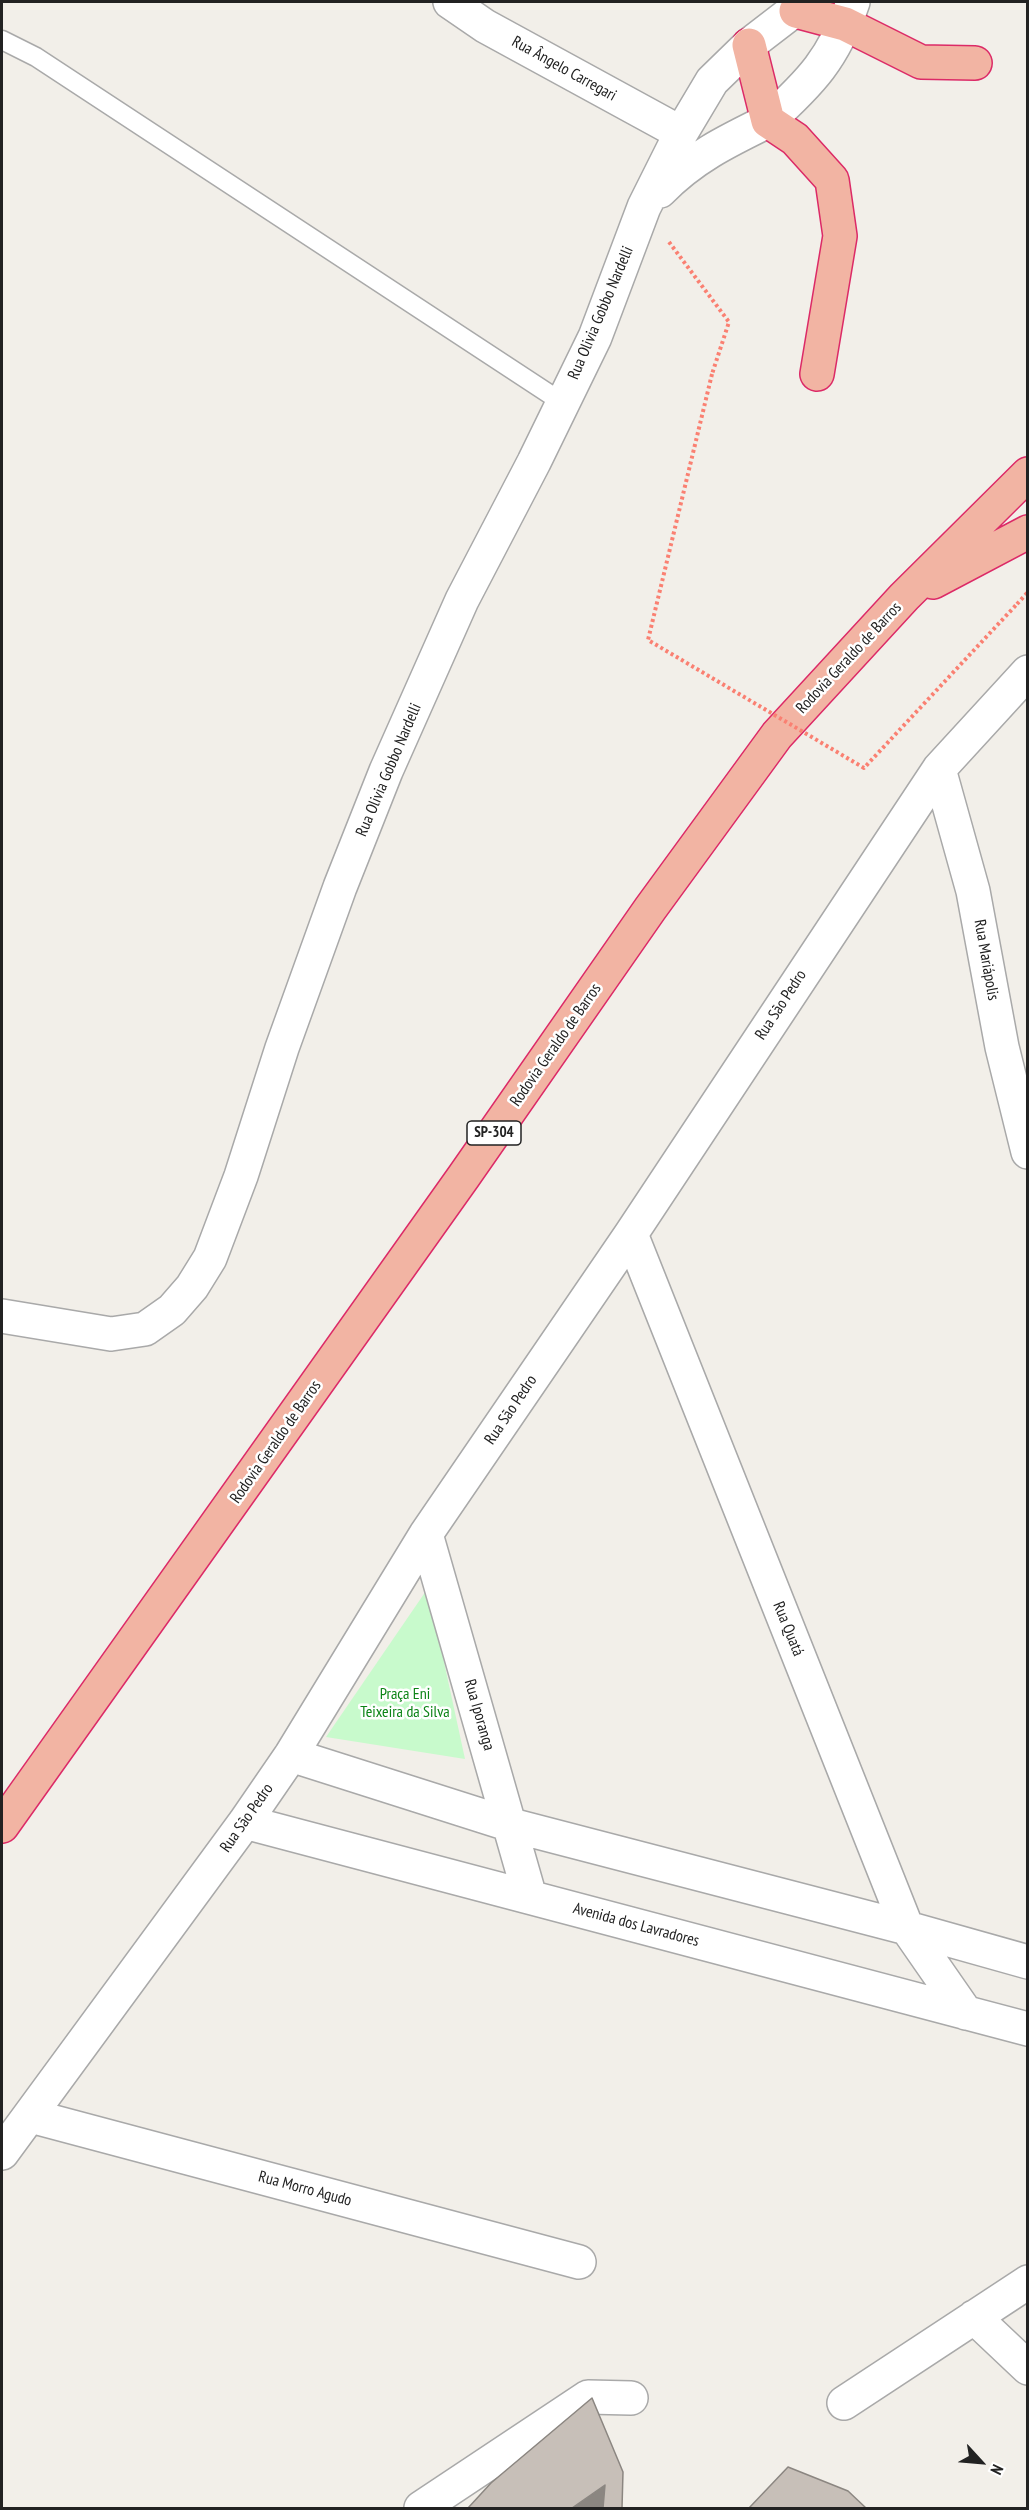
<!DOCTYPE html>
<html>
<head>
<meta charset="utf-8">
<style>
  body { margin:0 }
  #map { position:relative; width:1029px; height:2510px; overflow:hidden; background:#f2efe9; font-family:"PT Sans Narrow",sans-serif }
  canvas { display:block }
  .frame { position:absolute; inset:0; border:3px solid #222; pointer-events:none }
  .north { position:absolute; left:951px; top:2432px; width:60px; height:60px; -webkit-text-stroke:4px #fff; paint-order:stroke; rotate:116deg; font-size:16px; font-weight:700; line-height:24px; text-align:center; color:#222 }
  .north::after { content:''; display:block; margin:auto; width:21px; height:27px; background:#222; clip-path:polygon(50% 0,100% 100%,50% 72%,0 100%) }
</style>
</head>
<body>
<div id="map">
<canvas width="1029" height="2510"></canvas>
<div class="frame"></div>
<div class="north">N</div>
</div>
<script>
const context = document.querySelector('canvas').getContext('2d');
context.lineJoin = 'round';
function fillPath(path, color) {
  context.fillStyle = color;
  context.fill(path, 'evenodd');
}
function stroke(path, color, width, dash) {
  context.strokeStyle = color;
  context.lineWidth = width;
  context.lineCap = dash ? 'butt' : 'round';
  context.setLineDash(dash || []);
  context.stroke(path);
}
function label(font, color, halo, rows, align = 'center') {
  context.font = font + ' "PT Sans Narrow",sans-serif';
  context.lineWidth = 5;
  context.setLineDash([]);
  context.textBaseline = 'middle';
  context.strokeStyle = halo;
  context.fillStyle = color;
  for (const [text, x, y, turn = 0] of rows) {
    context.save();
    context.translate(x, y);
    context.rotate((+turn || 0) * Math.PI / 180);
    context.textAlign = isNaN(turn) ? turn : align;
    if (halo) context.strokeText(text, 0, 0);
    context.fillText(text, 0, 0);
    context.restore();
  }
}
fillPath(new Path2D(`
  M 428,1588 L 465,1759 L 326,1737 Z`), '#c8facc');
const service = new Path2D(`
  M 2,40 L 36,57 L 563,403`);
const minor = new Path2D(`
  M 450,2 L 485,26 L 681,133
  M 660,191 C 692,158 727,141 768,121
  M 939,769 L 973,891 L 1002,1047 L 1028,1152
  M 631,1234 L 907,1928 L 966,2013
  M 2,1316 L 111,1334 L 145,1329 L 172,1310 L 192,1287 L 210,1258 L 241,1176 L 282,1048 L 340,887 L 386,771 L 462,600 L 534,462 L 595,337 L 644,207 L 681,133 L 712,81 L 749,45
  M 426,1534 L 530,1897
  M 291,1755 L 511,1825 L 907,1928 L 1028,1962
  M 245,1822 L 1028,2029
  M 31,2116 L 579,2262
  M 2,2153 L 245,1822 L 291,1755 L 426,1534 L 631,1234 L 939,769 L 1028,672
  M 974,2317 L 1028,2368
  M 844,2403 L 1028,2282
  M 421,2508 L 588,2397 L 631,2398`);
const tertiary = new Path2D(`
  M 749,45 L 805,2
  M 768,121 C 811,82 834,58 853,2`);
const trunk = new Path2D(`
  M 796,11 L 845,24 L 921,62 L 975,63
  M 749,45 L 768,121 L 795,139 L 832,180 L 840,236 L 817,374
  M 933,582 L 1028,532
  M 2,1826 L 464,1176 L 650,909 L 777,735 L 904,597 L 1028,474`);
stroke(service, '#a9a9a9', 21);
stroke(minor, '#a9a9a9', 36);
stroke(tertiary, '#a9a9a9', 36);
stroke(trunk, '#dc2a67', 36);
stroke(new Path2D(`
  M 669,242 L 729,322 L 712,374
  M 1017,604 L 1028,592`), '#fa8072', 4, [3, 3]);
stroke(service, '#fff', 18);
stroke(minor, '#fff', 33);
stroke(tertiary, '#fff', 33);
stroke(trunk, '#f2b4a3', 33);
stroke(new Path2D(`
  M 712,374 L 648,640 L 864,768 L 1017,604`), '#fa8072', 4, [3, 3]);
fillPath(new Path2D(`
  M 605,2485 L 605,2507 L 603,2508 L 572,2508 Z`), '#8b8681');
const building = new Path2D(`
  M 592,2398 L 623,2472 L 622,2508 L 603,2508 L 605,2485 L 572,2508 L 468,2508 L 491,2483 Z
  M 788,2467 L 848,2491 L 866,2508 L 749,2508 Z`);
fillPath(building, '#c7bfb8');
stroke(building, '#8b8681', 1.5);
for (const [x, y, w] of [
  [494,1133,54]
]) {
  const box = new Path2D();
  box.roundRect(x - w / 2, y - 12, w, 24, 4.5);
  context.fillStyle = '#fff';
  context.fill(box);
  stroke(box, '#222', 1.5);
}
label('bold 15px', '#222', null, [
  ["SP-304",494,1133]
]);
label('16px', '#222', '#fff', [
  ["Rua Ângelo Carregari",564,69,29],
  ["Rua Olivia Gobbo Nardelli",601,313,-67],
  ["Rodovia Geraldo de Barros",849,658,-47],
  ["Rua Olivia Gobbo Nardelli",389,770,-67],
  ["Rua Mariápolis",986,960,80],
  ["Rua São Pedro",781,1005,-57],
  ["Rodovia Geraldo de Barros",556,1045,-55],
  ["Rua São Pedro",511,1410,-56],
  ["Rodovia Geraldo de Barros",276,1442,-55],
  ["Rua Quatá",788,1629,68],
  ["Rua Iporanga",479,1715,74],
  ["Rua São Pedro",247,1818,-55],
  ["Avenida dos Lavradores",636,1925,15],
  ["Rua Morro Agudo",305,2189,15]
]);
label('16px', '#0c8416', '#fff', [
  ["Praça Eni",405,1694],
  ["Teixeira da Silva",405,1712]
]);
</script>
</body>
</html>
